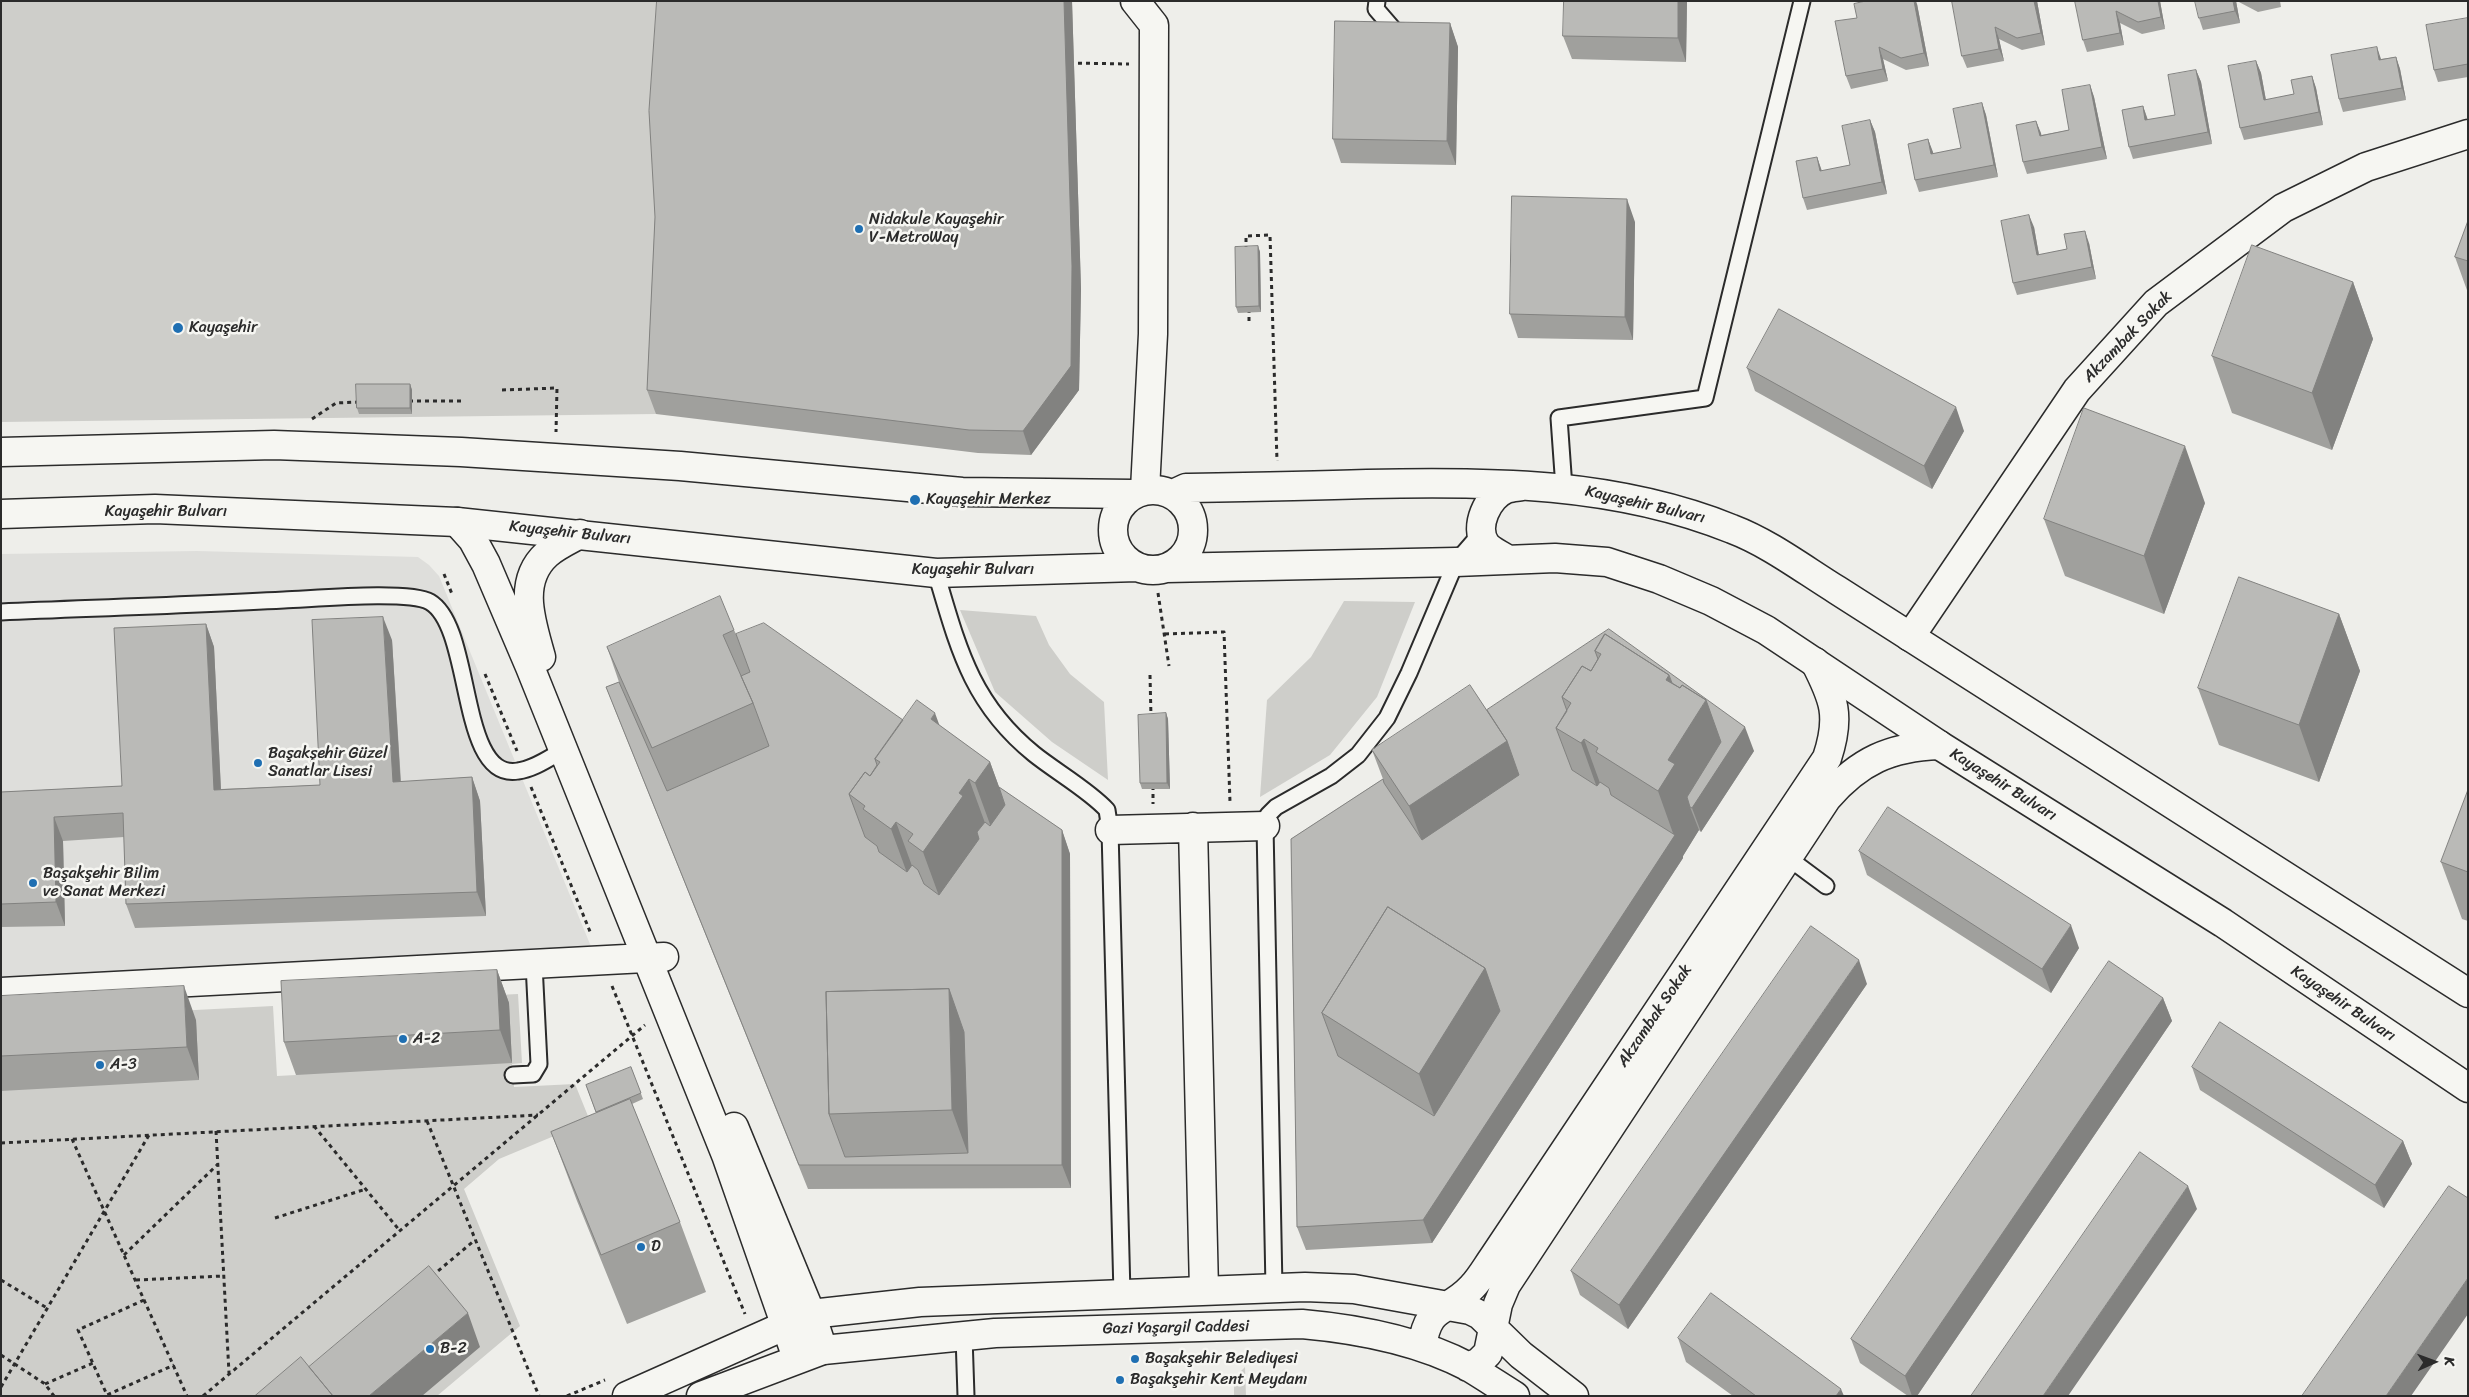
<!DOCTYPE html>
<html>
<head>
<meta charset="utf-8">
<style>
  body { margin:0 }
  #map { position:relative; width:2469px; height:1397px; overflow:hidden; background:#eeeeea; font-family:Sriracha,sans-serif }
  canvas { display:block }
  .frame { position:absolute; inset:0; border:2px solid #2b2b2b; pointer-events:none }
  .north { position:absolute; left:2409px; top:1337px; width:50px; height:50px; -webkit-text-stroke:4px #f6f6f2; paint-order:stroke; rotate:88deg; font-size:14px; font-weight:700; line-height:20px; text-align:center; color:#2b2b2b }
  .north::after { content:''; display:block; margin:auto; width:18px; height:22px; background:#2b2b2b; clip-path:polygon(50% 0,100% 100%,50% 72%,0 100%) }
</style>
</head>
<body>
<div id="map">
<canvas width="2469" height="1397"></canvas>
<div class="frame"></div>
<div class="north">K</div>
</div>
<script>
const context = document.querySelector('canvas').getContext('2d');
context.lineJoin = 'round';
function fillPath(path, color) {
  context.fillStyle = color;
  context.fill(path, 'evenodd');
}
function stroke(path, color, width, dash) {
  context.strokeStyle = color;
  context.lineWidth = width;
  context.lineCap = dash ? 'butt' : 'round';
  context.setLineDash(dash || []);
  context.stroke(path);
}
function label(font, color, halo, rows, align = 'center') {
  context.font = font + ' Sriracha,sans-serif';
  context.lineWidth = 5;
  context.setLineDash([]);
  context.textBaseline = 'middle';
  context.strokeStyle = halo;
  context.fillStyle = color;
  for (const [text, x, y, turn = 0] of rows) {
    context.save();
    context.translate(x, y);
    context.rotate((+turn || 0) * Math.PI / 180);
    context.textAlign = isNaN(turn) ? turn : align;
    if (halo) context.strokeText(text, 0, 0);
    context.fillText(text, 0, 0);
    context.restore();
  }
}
fillPath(new Path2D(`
  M 197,551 L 418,557 L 429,565 L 439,576 L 592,949 L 1,980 L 1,554 Z`), '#dededb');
fillPath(new Path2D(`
  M 1,1 L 667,1 L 664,241 L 656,414 L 1,422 Z
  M 1344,601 L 1415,602 L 1377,697 L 1330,755 L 1260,797 L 1267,700 L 1311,657 Z
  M 960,610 L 1036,616 L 1049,645 L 1070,674 L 1104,702 L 1108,780 L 1052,742 L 995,692 Z
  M 518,994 L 522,1063 L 512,1064 L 514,1087 L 575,1084 L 590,1121 L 499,1159 L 464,1189 L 520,1326 L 437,1396 L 1,1396 L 1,1020 L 273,1006 L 277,1076 L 296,1075 L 293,1005 Z
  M 1245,1367 L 1246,1396 L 1234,1396 L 1234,1378 Z`), '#cececa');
const lane = new Path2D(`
  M 1377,1 L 1376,9 L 1395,31 L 1403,32
  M 1564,488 L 1559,418 L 1705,398 L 1802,1
  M 936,573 C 958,647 971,703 1034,754 C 1055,771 1090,791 1107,810 L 1110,830 L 1122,1294
  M 1,612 C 96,608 190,605 284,600 C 313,599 409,590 430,602 C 474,628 458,781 518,771 C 534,769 549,758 562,751
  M 1783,854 L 1826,886
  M 513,1075 L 533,1074 L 539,1064 L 534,964
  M 1274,1288 L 1265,826 L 1268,815 L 1276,807 L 1331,776 L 1358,755 L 1387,718 L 1409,673 L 1456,562 L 1482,532
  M 964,1336 L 966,1396`);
const street = new Path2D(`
  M 1135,1 L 1154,25 L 1153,334 L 1145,490
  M 457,522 L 473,540 L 486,564 L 530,667 L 726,1155 L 797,1358
  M 541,657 C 532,624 516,582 547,554 C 556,546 569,540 580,534
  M 1193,827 L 1204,1290
  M 1110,830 L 1265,826
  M 1,992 L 664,957
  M 734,1127 L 811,1314 L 823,1350`);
const secondary = new Path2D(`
  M 1910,637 L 2077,390 L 2156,303 L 2283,208 L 2366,167 L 2468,134
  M 1422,1347 C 1428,1302 1446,1315 1472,1287 C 1480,1279 1486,1268 1493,1258 L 1827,758 C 1841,716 1834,699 1815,662
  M 1468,1367 L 1479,1362 L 1488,1353 L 1498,1304 L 1506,1285 L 1827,798 C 1859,761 1890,747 1939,745
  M 627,1396 L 811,1314 L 920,1302 L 1305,1287 L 1354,1289 L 1470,1310 L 1480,1315 L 1521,1355 L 1574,1396
  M 701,1396 L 823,1350 L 995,1333 L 1302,1324 C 1358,1329 1418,1340 1469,1367 C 1484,1376 1499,1386 1515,1396`);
const primary = new Path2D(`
  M 1,452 L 274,445 L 461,452 L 680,466 L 962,492 L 1133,494
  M1113 530a40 40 0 1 1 80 0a40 40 0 1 1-80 0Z
  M 1173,494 L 1186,488 C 1246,487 1307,486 1367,484 C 1490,481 1616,482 1732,529 C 1769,543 1803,569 1837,590 L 2468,993
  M 1,514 L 155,509 L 457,522 L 936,573 L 1137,567
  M 1509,560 C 1502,556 1491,551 1486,545 C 1473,527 1488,496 1506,489 C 1511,487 1517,487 1522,486
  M 1166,568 L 1456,562 L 1555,558 L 1607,562 L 1659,579 L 1711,601 L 1766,630 L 1939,745 L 2223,923 L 2468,1088`);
stroke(lane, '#2b2b2b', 19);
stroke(street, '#2b2b2b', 31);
stroke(secondary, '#2b2b2b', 31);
stroke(primary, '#2b2b2b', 31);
stroke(new Path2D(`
  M 1070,63 L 1129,64
  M 1246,250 L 1246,236 L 1270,235 L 1277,461
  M 1249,309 L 1249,321
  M 502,390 L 557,388 L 556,432
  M 409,401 L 464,401
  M 312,419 L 336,403 L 360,402
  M 444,574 L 452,594
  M 1158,593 L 1169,666
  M 1165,634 L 1224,632 L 1230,802
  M 485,674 L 517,751
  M 1150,675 L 1151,717
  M 1153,786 L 1153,804
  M 531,787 L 591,934
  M 612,986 L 745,1314
  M 427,1121 L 539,1396
  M 314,1126 L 400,1231
  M 216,1131 L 229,1373
  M 72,1139 L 187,1396
  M 1,1143 L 538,1115
  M 275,1218 L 366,1189
  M 124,1255 L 217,1165
  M 432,1276 L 475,1240
  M 1,1280 L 47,1308
  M 136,1280 L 224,1276
  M 144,1300 L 78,1330 L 107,1395 L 174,1365
  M 1,1355 L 45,1384 L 54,1396
  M 45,1384 L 93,1363
  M 1,1387 L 149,1135
  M 203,1396 L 645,1025
  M 567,1396 L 605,1380`), '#2b2b2b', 3, [4, 4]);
stroke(lane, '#f6f6f2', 15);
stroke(street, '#f6f6f2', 28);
stroke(secondary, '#f6f6f2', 28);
stroke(primary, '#f6f6f2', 28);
fillPath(new Path2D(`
  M 657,1 L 1072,1 L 1081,289 L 1079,390 L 1031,455 L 978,453 L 656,414 L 647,390 L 655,217 Z
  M 1687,1 L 1686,62 L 1572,59 L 1563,36 Z
  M 1952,1 L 2037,1 L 2045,45 L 2022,50 L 1999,39 L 2004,61 L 1967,68 L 1962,56 Z
  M 2075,1 L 2160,1 L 2165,29 L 2142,34 L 2120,23 L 2124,45 L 2087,52 L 2083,40 Z
  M 2236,1 L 2240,23 L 2203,30 L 2199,18 Z
  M 2237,1 L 2280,1 L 2281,7 L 2258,12 Z
  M 1917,4 L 1929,66 L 1906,70 L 1883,59 L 1888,81 L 1851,89 L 1846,76 L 1857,18 Z
  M 2468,18 L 2468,77 L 2438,82 L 2434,70 Z
  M 1450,23 L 1458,47 L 1456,165 L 1341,163 L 1333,139 Z
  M 2396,57 L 2400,69 L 2406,100 L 2343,112 L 2339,99 L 2381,59 Z
  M 2256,61 L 2261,73 L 2266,100 L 2294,94 L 2312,76 L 2316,88 L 2323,125 L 2244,140 L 2240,128 Z
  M 2196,70 L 2201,82 L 2212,144 L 2133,159 L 2129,147 L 2143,106 L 2148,120 L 2175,115 Z
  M 2090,85 L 2094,97 L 2107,159 L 2027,174 L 2023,162 L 2036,121 L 2041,135 L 2069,130 Z
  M 1982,103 L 1986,115 L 1998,177 L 1919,192 L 1915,180 L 1928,139 L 1933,154 L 1961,148 Z
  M 1870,120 L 1875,132 L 1887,194 L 1807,210 L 1803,198 L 1817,157 L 1822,171 L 1850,165 Z
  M 2468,221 L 2468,293 L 2455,257 Z
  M 1635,222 L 1633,340 L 1518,338 L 1510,314 Z
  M 2034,227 L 2039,255 L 2067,249 L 2089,243 L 2096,279 L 2017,295 L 2013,283 Z
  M 1258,246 L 1260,252 L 1261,312 L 1238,313 L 1236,307 Z
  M 2353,282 L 2373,339 L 2332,450 L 2232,413 L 2212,356 Z
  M 1747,368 L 1964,431 L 1932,489 L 1755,391 Z
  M 410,384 L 412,390 L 412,414 L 359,414 L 357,408 Z
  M 2205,503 L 2164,614 L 2065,576 L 2044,519 Z
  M 2339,614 L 2360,671 L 2319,782 L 2219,745 L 2198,688 Z
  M 206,624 L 214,647 L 221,789 L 320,785 L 392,640 L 401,782 L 472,777 L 480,801 L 486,916 L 135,928 L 126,904 L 124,837 L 63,841 L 65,926 L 1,927 L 1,792 L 122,786 Z
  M 1609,629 L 1754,751 L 1701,832 L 1699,830 L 1683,856 L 1683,858 L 1432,1243 L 1306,1250 L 1297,1227 L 1291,839 L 1383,779 L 1372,750 L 1487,710 Z
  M 734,630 L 736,634 L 903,720 L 940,726 L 990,762 L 999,787 L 1062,830 L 1070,854 L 1071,1188 L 808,1189 L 615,710 L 606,687 L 619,682 L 607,647 Z
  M 1166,713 L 1168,719 L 1170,789 L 1142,789 L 1140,783 Z
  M 2468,790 L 2468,921 L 2462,919 L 2441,862 Z
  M 1859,851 L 2079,948 L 2051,993 L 1867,875 Z
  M 497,970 L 509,1003 L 512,1063 L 296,1075 L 284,1042 Z
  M 1867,984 L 1628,1329 L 1580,1295 L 1571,1271 Z
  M 1,996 L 196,1020 L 199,1080 L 1,1091 Z
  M 2163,998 L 2172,1021 L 1917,1396 L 1908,1396 L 1860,1363 L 1851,1339 Z
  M 631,1067 L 643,1099 L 632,1104 L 680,1222 L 706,1292 L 627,1324 L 577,1201 L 551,1132 L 596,1113 L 586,1085 Z
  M 2192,1067 L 2403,1141 L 2412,1164 L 2384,1208 L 2200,1090 Z
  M 1678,1338 L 1844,1396 L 1733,1396 L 1686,1362 Z`), '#a0a09d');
fillPath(new Path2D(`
  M 1064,1 L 1072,1 L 1081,289 L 1079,390 L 1031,455 L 1023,431 Z
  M 1678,1 L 1687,1 L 1686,62 L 1678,38 Z
  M 1914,1 L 1916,1 L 1917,4 L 1929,66 L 1924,53 Z
  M 2034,1 L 2037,1 L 2045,45 L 2041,33 Z
  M 2158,1 L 2160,1 L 2165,29 L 2161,17 Z
  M 2233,1 L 2236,1 L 2240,23 L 2235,11 Z
  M 2116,11 L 2120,23 L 2124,45 L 2120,33 Z
  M 1450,23 L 1458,47 L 1456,165 L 1447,141 Z
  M 1995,27 L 1999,39 L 2004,61 L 1999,49 Z
  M 1879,47 L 1883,59 L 1888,81 L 1883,69 Z
  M 2377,47 L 2381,59 L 2384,72 L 2379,60 Z
  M 2396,57 L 2400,69 L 2406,100 L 2402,88 Z
  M 2256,61 L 2261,73 L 2268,112 L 2264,100 Z
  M 2196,70 L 2201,82 L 2212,144 L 2208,132 Z
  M 2312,76 L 2316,88 L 2323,125 L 2319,112 Z
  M 2090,85 L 2094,97 L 2107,159 L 2102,147 Z
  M 1982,103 L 1986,115 L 1998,177 L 1994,165 Z
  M 2143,106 L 2147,118 L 2150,133 L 2145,120 Z
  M 1870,120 L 1875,132 L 1887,194 L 1882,182 Z
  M 2036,121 L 2041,133 L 2044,148 L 2040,136 Z
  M 1928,139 L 1933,152 L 1936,166 L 1931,154 Z
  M 1817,157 L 1821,169 L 1824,183 L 1820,171 Z
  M 1627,199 L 1635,222 L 1633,340 L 1625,317 Z
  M 2029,215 L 2034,227 L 2041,267 L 2037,255 Z
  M 2085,231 L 2089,243 L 2096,279 L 2092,267 Z
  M 1258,246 L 1260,252 L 1261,312 L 1259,306 Z
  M 2353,282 L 2373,339 L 2332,450 L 2312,393 Z
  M 410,384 L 412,390 L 412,414 L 410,408 Z
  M 1956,407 L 1964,431 L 1932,489 L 1924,466 Z
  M 2185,446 L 2205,503 L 2164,614 L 2144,556 Z
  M 2339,614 L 2360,671 L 2319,782 L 2299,725 Z
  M 383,617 L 392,640 L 402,806 L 393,782 Z
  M 206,624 L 214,647 L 222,813 L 214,790 Z
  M 1669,675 L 1688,726 L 1666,680 Z
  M 1706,700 L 1745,727 L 1754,751 L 1701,832 L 1692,808 L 1690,807 L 1699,830 L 1683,856 L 1683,858 L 1432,1243 L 1423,1220 L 1674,836 L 1658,791 L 1668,760 Z
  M 935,713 L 955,768 L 931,719 Z
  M 1166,713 L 1168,719 L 1170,789 L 1167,783 Z
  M 1584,739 L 1608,805 L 1605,810 L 1581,743 Z
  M 1507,741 L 1528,798 L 1430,863 L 1409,806 Z
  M 990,762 L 1014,828 L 999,849 L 975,783 Z
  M 472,777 L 480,801 L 486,916 L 477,892 Z
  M 969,779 L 993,845 L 947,918 L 923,852 L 959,793 Z
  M 54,817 L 63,841 L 65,926 L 56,902 Z
  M 896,822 L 920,888 L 915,895 L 891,829 Z
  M 1062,830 L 1070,854 L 1071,1188 L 1062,1165 Z
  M 2071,925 L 2079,948 L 2051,993 L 2042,969 Z
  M 1859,960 L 1867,984 L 1628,1329 L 1619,1305 Z
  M 1485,968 L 1509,1034 L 1443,1140 L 1419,1074 Z
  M 497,970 L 509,1003 L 512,1063 L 500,1030 Z
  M 184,986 L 196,1020 L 199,1080 L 187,1047 Z
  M 949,989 L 973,1055 L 972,1165 L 952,1110 Z
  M 2163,998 L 2172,1021 L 1917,1396 L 1912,1396 L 1905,1376 Z
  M 2403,1141 L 2412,1164 L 2384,1208 L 2375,1185 Z
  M 2188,1186 L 2197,1209 L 2068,1396 L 2043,1396 Z
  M 2468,1278 L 2468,1314 L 2411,1396 L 2386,1396 Z
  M 468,1313 L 480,1347 L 422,1396 L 369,1396 Z
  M 1841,1389 L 1844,1396 L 1836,1396 Z`), '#828280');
const building = new Path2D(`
  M 657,1 L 1064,1 L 1072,266 L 1071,366 L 1023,431 L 969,430 L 647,390 L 655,217 L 649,111 Z
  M 1564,1 L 1678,1 L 1678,38 L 1563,36 Z
  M 1866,1 L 1914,1 L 1924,53 L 1901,58 L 1879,47 L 1883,69 L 1846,76 L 1835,21 L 1857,18 L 1854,4 Z
  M 1952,1 L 2034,1 L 2041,33 L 2017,38 L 1995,27 L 1999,49 L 1962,56 Z
  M 2075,1 L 2158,1 L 2161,17 L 2138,22 L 2116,11 L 2120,33 L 2083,40 Z
  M 2195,1 L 2233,1 L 2235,11 L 2199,18 Z
  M 2468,18 L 2468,64 L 2434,70 L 2426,25 Z
  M 1335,21 L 1450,23 L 1447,141 L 1333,139 Z
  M 2377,47 L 2379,60 L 2396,57 L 2402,88 L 2339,99 L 2331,55 Z
  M 2256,61 L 2264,100 L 2294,94 L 2291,80 L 2312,76 L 2319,112 L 2240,128 L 2228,66 Z
  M 2196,70 L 2208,132 L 2129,147 L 2122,110 L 2143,106 L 2145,120 L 2175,115 L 2168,75 Z
  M 2090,85 L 2102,147 L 2023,162 L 2016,125 L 2036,121 L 2040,136 L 2069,130 L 2062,90 Z
  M 1982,103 L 1994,165 L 1915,180 L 1908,144 L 1928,139 L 1931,154 L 1961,148 L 1953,109 Z
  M 1870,120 L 1882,182 L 1803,198 L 1796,161 L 1817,157 L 1820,171 L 1850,165 L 1842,126 Z
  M 1512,196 L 1627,199 L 1625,317 L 1510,314 Z
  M 2029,215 L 2037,255 L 2067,249 L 2064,234 L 2085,231 L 2092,267 L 2013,283 L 2001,221 Z
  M 2468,221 L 2468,261 L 2455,257 Z
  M 2252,245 L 2353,282 L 2312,393 L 2212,356 Z
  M 1258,246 L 1259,306 L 1236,307 L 1235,247 Z
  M 1779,309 L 1956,407 L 1924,466 L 1747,368 Z
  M 356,384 L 410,384 L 410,408 L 357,408 Z
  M 2084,408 L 2185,446 L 2144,556 L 2044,519 Z
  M 2239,577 L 2339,614 L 2299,725 L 2198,688 Z
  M 720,596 L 734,630 L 723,635 L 753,703 L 652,748 L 607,647 Z
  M 383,617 L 393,782 L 472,777 L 477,892 L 126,904 L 123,813 L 54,817 L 56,902 L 1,904 L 1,792 L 122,786 L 114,628 L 206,624 L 214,790 L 320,785 L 312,620 Z
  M 764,623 L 903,720 L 875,759 L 877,765 L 870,776 L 865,772 L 849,794 L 865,837 L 877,846 L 879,852 L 907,872 L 912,865 L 918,870 L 924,884 L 939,895 L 979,839 L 977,832 L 985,822 L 990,826 L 1005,805 L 999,787 L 1062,830 L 1062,1165 L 799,1165 L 606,687 L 619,682 L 667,791 L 769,746 L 753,703 L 741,676 L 750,672 L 736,634 ZM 949,989 L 964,1032 L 968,1153 L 845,1157 L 829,1114 L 826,992 Z
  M 1609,629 L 1745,727 L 1692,808 L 1690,807 L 1687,797 L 1721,742 L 1706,700 L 1682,685 L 1680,688 L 1672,683 L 1669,675 L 1605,634 L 1595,651 L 1598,659 L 1591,671 L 1582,666 L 1562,697 L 1567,711 L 1556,728 L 1572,770 L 1597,786 L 1600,782 L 1609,788 L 1611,795 L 1675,835 L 1423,1220 L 1297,1227 L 1291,839 L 1383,779 L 1384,783 L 1422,840 L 1519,775 L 1507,741 L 1487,710 ZM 1388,907 L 1485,968 L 1500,1011 L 1434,1116 L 1338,1056 L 1322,1013 Z
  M 1605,634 L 1669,675 L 1666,680 L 1680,688 L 1682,685 L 1706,700 L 1668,760 L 1675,764 L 1658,791 L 1596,752 L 1598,748 L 1584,739 L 1581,743 L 1556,728 L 1571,703 L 1562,697 L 1582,666 L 1591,671 L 1601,654 L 1595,651 Z
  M 1470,685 L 1507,741 L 1409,806 L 1372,750 Z
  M 917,700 L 935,713 L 931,719 L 990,762 L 975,783 L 969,779 L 959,793 L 963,796 L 923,852 L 908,841 L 913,834 L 896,822 L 891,829 L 863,809 L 865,806 L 849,794 L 865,772 L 870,776 L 880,762 L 875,759 Z
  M 1166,713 L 1167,783 L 1140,783 L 1138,715 Z
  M 2468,790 L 2468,872 L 2441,862 Z
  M 1888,807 L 2071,925 L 2042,969 L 1859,851 Z
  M 1388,907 L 1485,968 L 1419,1074 L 1322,1013 Z
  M 1811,926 L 1859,960 L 1619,1305 L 1571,1271 Z
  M 2109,961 L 2163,998 L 1905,1376 L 1851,1339 Z
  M 497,970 L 500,1030 L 284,1042 L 281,981 Z
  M 184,986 L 187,1047 L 1,1056 L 1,996 Z
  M 949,989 L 952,1110 L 829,1114 L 826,992 Z
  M 2220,1022 L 2403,1141 L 2375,1185 L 2192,1067 Z
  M 631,1067 L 641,1093 L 596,1112 L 586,1085 Z
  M 630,1099 L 680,1222 L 601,1255 L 551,1132 Z
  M 2140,1152 L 2188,1186 L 2043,1396 L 1971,1396 Z
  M 2449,1186 L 2468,1198 L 2468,1278 L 2386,1396 L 2302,1396 Z
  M 429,1266 L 468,1313 L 369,1396 L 333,1396 L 309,1367 Z
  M 1711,1293 L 1841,1389 L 1836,1396 L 1756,1396 L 1678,1338 Z
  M 301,1357 L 333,1396 L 255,1396 Z`);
fillPath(building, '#babab7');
stroke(building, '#828280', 1);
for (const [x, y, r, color] of [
  [859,229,5,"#1f6fb2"],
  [178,328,6,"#1f6fb2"],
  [915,500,6,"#1f6fb2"],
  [258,763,5,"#1f6fb2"],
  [33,883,5,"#1f6fb2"],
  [403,1039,5,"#1f6fb2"],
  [100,1065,5,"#1f6fb2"],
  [641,1247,5,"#1f6fb2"],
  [430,1349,5,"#1f6fb2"],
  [1135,1359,5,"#1f6fb2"],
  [1120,1380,5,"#1f6fb2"]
]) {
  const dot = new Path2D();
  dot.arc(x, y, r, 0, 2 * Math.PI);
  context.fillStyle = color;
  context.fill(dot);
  stroke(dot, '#f6f6f2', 2);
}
label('16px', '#2b2b2b', '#f6f6f2', [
  ["Nidakule Kayaşehir",869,220],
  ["V-MetroWay",869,238],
  ["Kayaşehir",189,328],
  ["Kayaşehir Merkez",926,500],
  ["Başakşehir Güzel",268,754],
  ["Sanatlar Lisesi",268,772],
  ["Başakşehir Bilim",43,874],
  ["ve Sanat Merkezi",43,892],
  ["A-2",413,1039],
  ["A-3",110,1065],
  ["D",651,1247],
  ["B-2",440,1349],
  ["Başakşehir Belediyesi",1145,1359],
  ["Başakşehir Kent Meydanı",1130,1380]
], 'left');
label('16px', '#2b2b2b', '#f6f6f2', [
  ["Akzambak Sokak",2128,337,-46],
  ["Kayaşehir Bulvarı",1645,505,13],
  ["Kayaşehir Bulvarı",166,512],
  ["Kayaşehir Bulvarı",570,533,6],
  ["Kayaşehir Bulvarı",973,570],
  ["Kayaşehir Bulvarı",2003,785,32],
  ["Kayaşehir Bulvarı",2343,1004,34],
  ["Akzambak Sokak",1655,1016,-56],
  ["Gazi Yaşargil Caddesi",1176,1328,-1]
]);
</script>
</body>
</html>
